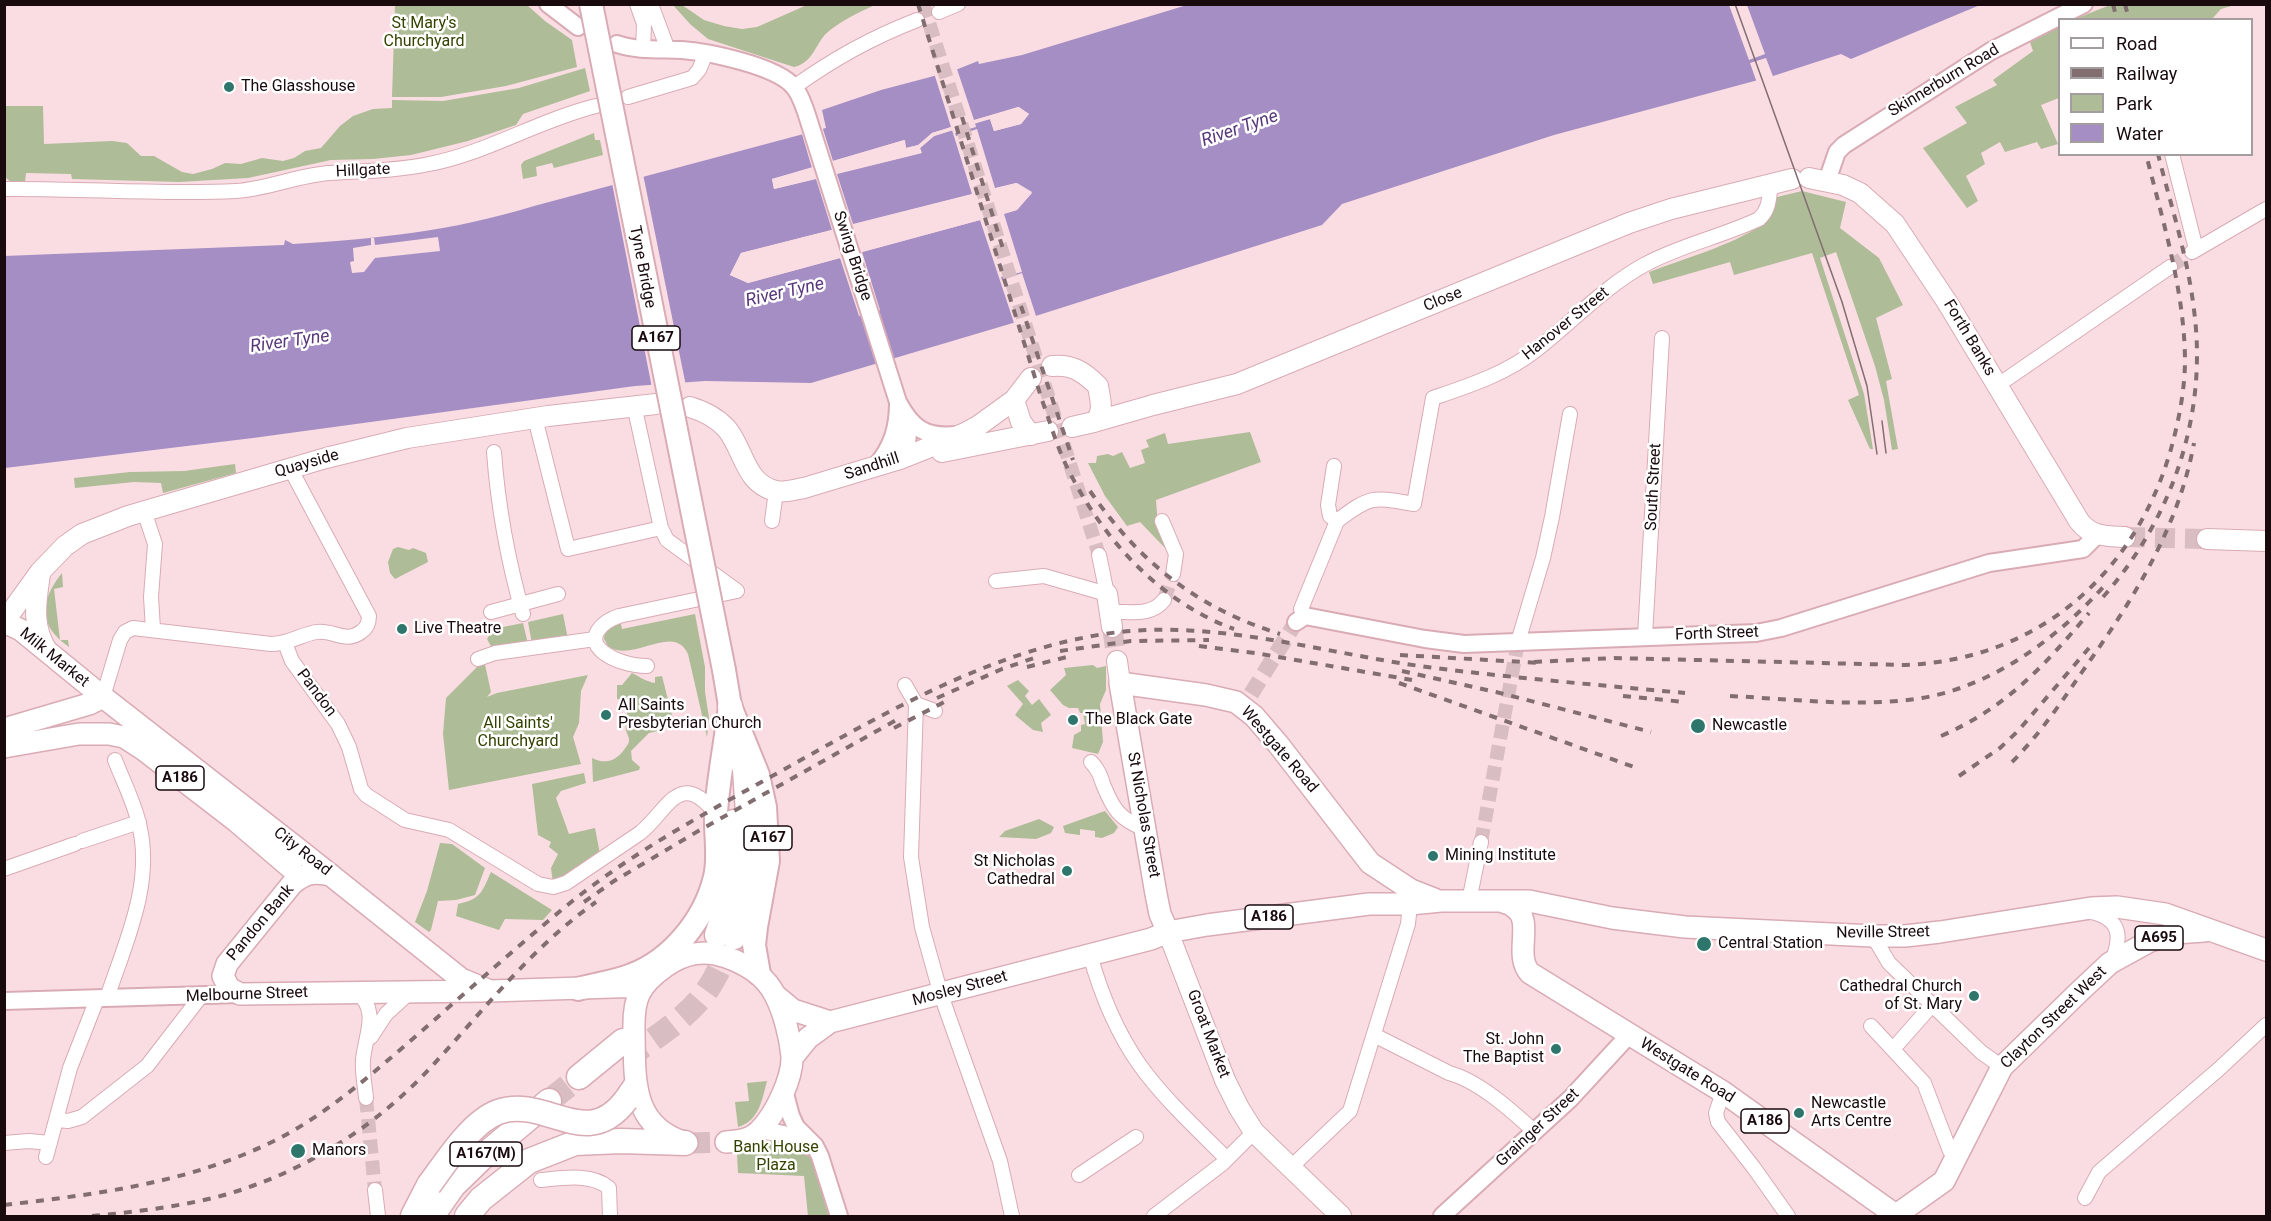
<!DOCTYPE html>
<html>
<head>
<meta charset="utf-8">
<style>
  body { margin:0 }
  #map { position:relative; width:2271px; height:1221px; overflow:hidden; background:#fadde2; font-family:Roboto,sans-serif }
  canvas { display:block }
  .frame { position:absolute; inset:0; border:6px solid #190a0e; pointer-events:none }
  .legend { position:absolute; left:2058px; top:18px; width:195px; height:138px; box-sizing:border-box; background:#fff; border:2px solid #a39d9f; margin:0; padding:8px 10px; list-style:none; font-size:18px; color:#190a0e }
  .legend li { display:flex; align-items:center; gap:12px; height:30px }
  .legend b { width:30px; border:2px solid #a39d9f }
</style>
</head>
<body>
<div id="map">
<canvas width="2271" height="1221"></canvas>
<div class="frame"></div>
<ul class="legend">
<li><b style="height:8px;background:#fff"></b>Road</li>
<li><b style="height:8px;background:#826d71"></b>Railway</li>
<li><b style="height:16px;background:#aebc97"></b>Park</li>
<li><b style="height:16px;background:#a58ec4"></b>Water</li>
</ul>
</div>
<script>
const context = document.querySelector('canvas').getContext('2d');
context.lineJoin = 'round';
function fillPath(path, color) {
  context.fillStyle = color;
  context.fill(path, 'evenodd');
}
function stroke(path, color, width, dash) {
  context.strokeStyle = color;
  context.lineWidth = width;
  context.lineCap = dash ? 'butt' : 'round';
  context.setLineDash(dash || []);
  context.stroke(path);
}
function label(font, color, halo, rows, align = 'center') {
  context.font = font + ' Roboto,sans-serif';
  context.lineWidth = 5;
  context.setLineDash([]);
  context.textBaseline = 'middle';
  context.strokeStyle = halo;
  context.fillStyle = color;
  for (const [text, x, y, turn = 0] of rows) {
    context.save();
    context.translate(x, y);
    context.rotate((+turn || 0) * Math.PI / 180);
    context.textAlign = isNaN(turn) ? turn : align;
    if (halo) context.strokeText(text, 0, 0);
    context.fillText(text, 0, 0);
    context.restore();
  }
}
fillPath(new Path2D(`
  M 395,5 L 527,5 L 545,21 L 572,40 L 577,67 L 506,86 L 441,97 L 392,97 Z
  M 673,5 L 682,5 L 704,20 L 724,26 L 742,29 L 757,27 L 807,5 L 875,5 C 859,12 843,20 829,31 C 815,42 815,62 794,67 L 708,39 L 690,24 Z
  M 2110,5 L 2111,4 L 2235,5 L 2221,9 L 2212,19 L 2075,19 Z
  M 2059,26 L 2059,98 L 2041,105 L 2058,144 L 2041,149 L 2037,142 L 2005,152 L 2000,142 L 1981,153 L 1985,164 L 1966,176 L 1978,201 L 1967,208 L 1923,148 L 1967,123 L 1955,107 L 1997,85 L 1993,80 L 2033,51 L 2029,39 Z
  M 585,68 L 590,91 L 523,114 L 516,125 L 468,141 L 411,155 L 373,159 L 331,160 L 248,178 L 179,182 L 72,179 L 71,174 L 26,173 L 25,182 L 11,182 L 5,177 L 5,106 L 43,106 L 44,144 L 112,141 L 127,143 L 141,156 L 154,156 L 182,172 L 193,174 L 212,169 L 225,163 L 241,164 L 262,158 L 283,161 L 294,158 L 305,151 L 321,148 L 340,126 L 353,116 L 373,109 L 392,108 L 392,100 L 443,101 L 519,88 Z
  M 594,133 L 595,140 L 600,140 L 603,155 L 554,168 L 552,163 L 536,167 L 537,176 L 523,179 L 521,165 L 524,161 Z
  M 1802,191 L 1846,202 L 1840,228 L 1879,258 L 1903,305 L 1876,318 L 1892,379 L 1886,381 L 1898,449 L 1892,450 L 1884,400 L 1875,366 L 1836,252 L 1820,258 L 1864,394 L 1873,449 L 1870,449 L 1848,400 L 1859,395 L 1812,253 L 1734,275 L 1730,262 L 1653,284 L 1649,272 C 1681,260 1735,244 1761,225 C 1770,218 1774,207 1777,197 Z
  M 1250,432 L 1261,462 L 1156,500 L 1158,526 L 1166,549 L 1140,522 L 1127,526 L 1105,496 L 1088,463 L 1096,463 L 1097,456 L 1108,454 L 1113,456 L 1122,452 L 1130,468 L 1145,463 L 1141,450 L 1149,447 L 1146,440 L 1165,433 L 1168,444 Z
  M 235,464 L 236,473 L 163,493 L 161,483 L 134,482 L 75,488 L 74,478 L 130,472 L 184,471 Z
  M 398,547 L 409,550 L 413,548 L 426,553 L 428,562 L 395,579 L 390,573 L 388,562 L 393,549 Z
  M 62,573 L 63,587 L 54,589 L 60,640 L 68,640 L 69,647 C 38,625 39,602 62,573 Z
  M 563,614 L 568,639 L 532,644 L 528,622 Z
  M 695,614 L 705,667 L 705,692 L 709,718 L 707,737 L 688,654 C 673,622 633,664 608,646 L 604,639 L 605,627 L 620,619 L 622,629 Z
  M 523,623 L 528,644 L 492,648 L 487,639 L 493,629 Z
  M 484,660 L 491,692 L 487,697 L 497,693 L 588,675 L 581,691 L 579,723 L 573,737 L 581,764 L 449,790 L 443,734 L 446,698 Z
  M 1093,665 L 1097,668 L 1106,666 L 1106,690 L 1100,704 L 1103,742 L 1098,754 L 1072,748 L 1074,735 L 1081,731 L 1081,725 L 1085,724 L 1083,713 L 1080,713 L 1078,708 L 1069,708 L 1063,705 L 1050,690 L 1066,675 L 1064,668 Z
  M 632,673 C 640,677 647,682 655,683 L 655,677 L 662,676 L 675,727 L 649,733 L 631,751 L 632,760 L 640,767 L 639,770 L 593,782 L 592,758 C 608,766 619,759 628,744 C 631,739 627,735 626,730 C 625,721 628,710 628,701 L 617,699 L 617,685 L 622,685 Z
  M 1018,680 L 1029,691 L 1025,696 L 1032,705 L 1039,699 L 1051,715 L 1041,723 L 1043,732 L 1033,730 L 1015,715 L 1023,704 L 1007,686 Z
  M 584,773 L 586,783 L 561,791 L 556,798 L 569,834 L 595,828 L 600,854 L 553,883 L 551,868 L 558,854 L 549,847 L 551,842 L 538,835 L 532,784 Z
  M 1105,811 L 1118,827 L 1114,833 L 1102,838 L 1095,837 L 1095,831 L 1080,829 L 1080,835 L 1065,833 L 1063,826 Z
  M 1039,819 L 1054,827 L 1051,833 L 1036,839 L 999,837 L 1005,831 Z
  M 440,843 L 452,844 L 485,868 L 475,895 L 456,900 L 438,901 L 431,930 L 429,932 L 415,922 L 427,891 Z
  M 491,872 L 552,910 L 543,920 L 505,919 L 499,930 L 456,916 L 458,904 C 481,899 482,892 491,872 Z
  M 767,1081 C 762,1100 759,1121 738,1127 L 735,1102 L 749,1101 L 747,1083 Z
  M 777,1139 C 785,1143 795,1145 803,1150 C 818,1159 830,1200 837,1216 L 808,1216 L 804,1176 L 738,1173 L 737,1154 C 748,1145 763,1140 777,1139 Z`), '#aebc97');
fillPath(new Path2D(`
  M 1187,5 L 1980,5 L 1851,59 L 1841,54 L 1773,76 L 1554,135 L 1342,204 L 1322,225 L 1023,320 L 811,383 L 705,381 L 635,386 L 253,438 L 5,468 L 4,256 L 284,245 L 285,240 L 293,244 C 377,239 453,231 534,206 L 826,128 L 822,110 L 881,90 L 953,71 L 978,61 L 979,64 L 1022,55 ZM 1018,107 L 1029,114 L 1021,124 L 994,131 L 990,119 L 934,136 L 920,148 L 921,153 L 774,189 L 772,179 L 904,140 L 906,148 L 919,145 L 932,133 ZM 1016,183 L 1032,193 L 1017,210 L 748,283 L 730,275 L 741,253 Z`), '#a58ec4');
fillPath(new Path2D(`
  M 1729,5 L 1747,5 L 1765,54 L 1749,60 Z
  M 1766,58 L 1774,79 L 1757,83 L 1750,63 Z
  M 956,66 L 974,120 L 1019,107 L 1029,114 L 1021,124 L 994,131 L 990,119 L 975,123 L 976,127 L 955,133 L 956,136 L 977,129 L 995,188 L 1017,183 L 1032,192 L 1017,210 L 1004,214 L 1022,272 L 1001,277 L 1002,280 L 1022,273 L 1037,319 L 1015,326 L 980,220 L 862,252 L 880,310 L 859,316 L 840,258 L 748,283 L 730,275 L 741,253 L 832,230 L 816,179 L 774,189 L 772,179 L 812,168 L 801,131 L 822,126 L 833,161 L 905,140 L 906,148 L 918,145 L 932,133 L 951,127 L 934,73 ZM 952,130 L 972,194 L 853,224 L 837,174 L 922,153 L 920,148 L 934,136 ZM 902,144 L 905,151 L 917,149 L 918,151 L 776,186 L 776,182 ZM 1016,186 L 1027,193 L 1015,207 L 748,280 L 734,274 L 743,255 Z
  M 643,174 L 686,386 L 652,388 L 612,183 Z
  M 438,237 L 440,251 L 375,258 L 364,272 L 352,273 L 350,262 L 354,261 L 353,248 L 371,245 L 371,238 L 374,238 L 375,245 Z`), '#fadde2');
stroke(new Path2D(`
  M 923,4 L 1099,555
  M 2170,267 L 2192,252
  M 1164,600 L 1173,574
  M 1481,842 L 1518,642
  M 366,1098 L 375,1190`), '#d8bdc2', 14, [14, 7]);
stroke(new Path2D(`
  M 1251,694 L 1296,622`), '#d8bdc2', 16, [16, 8]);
stroke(new Path2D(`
  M 2125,537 L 2207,539
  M 1112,627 L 1117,661`), '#d8bdc2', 20, [20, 10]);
stroke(new Path2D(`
  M 689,1143 L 726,1142`), '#d8bdc2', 21, [21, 10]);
stroke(new Path2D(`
  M 624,1060 C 650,1041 680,1023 701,998 C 716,981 724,957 734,937
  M 549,1101 L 579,1077`), '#d8bdc2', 24, [24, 12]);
const minor = new Path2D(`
  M 637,4 L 644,24 L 643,49
  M 651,4 L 668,50
  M 939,12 L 958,4
  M 794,87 C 835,58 871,38 917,20
  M 628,97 L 692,78 L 699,70 L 706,53
  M 2172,154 L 2196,249
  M 4,189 C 82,188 159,195 236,191 C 268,189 298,175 330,173 C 363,171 396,171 429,164 C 487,153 539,120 596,106
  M 2192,252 L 2266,209
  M 1998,385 L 2170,267
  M 634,405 L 661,528 L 667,540 L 737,591
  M 535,418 L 568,549 L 661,528
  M 494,452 C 498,507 508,561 523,614
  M 144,511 L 155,544 L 151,597 L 153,629
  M 772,521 L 776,491
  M 1162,521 L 1176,554 L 1173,574
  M 1337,521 C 1371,495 1373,497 1414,504 L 1433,398 C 1468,386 1506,374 1536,350 C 1572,322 1604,287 1644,265 C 1680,245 1721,237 1759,219 C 1770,209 1769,197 1771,183
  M 996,581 L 1044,576 L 1107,594 L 1099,555
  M 491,612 L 558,594
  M 1110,612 C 1129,611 1151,617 1164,600
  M 1305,616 L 1301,609 L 1337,521 L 1330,516 L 1328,505 L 1334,466
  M 1645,636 L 1662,338
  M 1518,642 L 1543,558 L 1552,517 L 1570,414
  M 285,643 L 292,661 L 338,724 L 349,747 L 361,789 L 366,795 L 405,820 L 449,830 L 538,884 L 553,887 L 566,883 L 640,833 C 667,812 679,767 716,814
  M 478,659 L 495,653 L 595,639
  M 647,666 C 633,666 614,661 603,652 C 584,637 604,621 619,616 L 737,591
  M 905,685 L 916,704 L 935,711
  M 103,697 L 120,640 L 125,632 L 133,628 L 271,644 C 288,644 300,635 316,632 C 333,629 345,644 361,632 C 367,628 369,623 369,616 L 290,468
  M 916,704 L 911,857 L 922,927 L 941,995 L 1000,1161 L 1012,1216
  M 1091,762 C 1098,769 1100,775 1103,784 C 1113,809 1119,819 1145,829
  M 82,841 L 139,822
  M 4,869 L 75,844
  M 1469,901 L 1481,842
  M 2091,912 C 2122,919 2122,938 2111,963
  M 1873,936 L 1889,963 L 1981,1052 L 2002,1067
  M 1090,955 C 1101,994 1116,1031 1139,1064 C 1164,1099 1197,1129 1227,1159
  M 357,992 C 380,1011 365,1035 363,1060 C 362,1073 365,1086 366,1098
  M 107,998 C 125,943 154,884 139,824 C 134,802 123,781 115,760
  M 1871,1026 L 1924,1083 L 1950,1151 L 1958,1154
  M 1374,1035 L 1449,1073 C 1479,1081 1512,1111 1535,1132
  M 371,1037 L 386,1014 L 411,991
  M 1894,1048 L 1932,1005
  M 1723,1092 L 1716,1113 L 1718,1122 L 1754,1168 L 1788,1216
  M 57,1120 L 68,1121 L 82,1117 L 147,1066 L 201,996
  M 4,1143 L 29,1141 L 50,1143
  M 46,1157 L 70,1068 L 97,999
  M 1290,1168 L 1350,1111 L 1408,924 L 1410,904
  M 1079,1175 L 1136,1137
  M 541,1180 C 562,1178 592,1173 609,1188 L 610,1216
  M 375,1190 L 378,1216
  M 2085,1198 L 2099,1172 L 2219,1069 L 2266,1025
  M 1154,1216 L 1222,1164 L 1254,1132`);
const tertiary = new Path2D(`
  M 548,4 L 578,27
  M 617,44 C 638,51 660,49 682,50 C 709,52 777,66 794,87 C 800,94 803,104 806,112 L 898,402 C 912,428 925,438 956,435
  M 1827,181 L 1837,152 L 1844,145 L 1991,51 L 2084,4
  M 900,459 C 908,446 910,432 906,417
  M 876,466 C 892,447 898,428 898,403
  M 1296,622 L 1305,616 L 1425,639 L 1464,644 L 1756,633 L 1781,628 L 1989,563 L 2083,549 L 2097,535
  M 4,1001 L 240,994
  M 784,1090 L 791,1116 L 796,1127 L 815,1146 L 820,1156 L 839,1216
  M 760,1130 L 783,1134 L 808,1146
  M 1442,1216 L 1570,1099 L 1629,1035`);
const secondary = new Path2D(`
  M 1809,178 L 1843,185 L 1860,193 L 1895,224 L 1947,302 L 2079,521 C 2091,537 2106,536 2125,537
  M 1052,366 C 1072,364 1084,372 1098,386 C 1100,399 1105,413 1094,422
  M 1014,400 L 1021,422 L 1031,435
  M 690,407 C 703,411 716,417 726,428 C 744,448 744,484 776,491 C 785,493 796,489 804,488 L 900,459 L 965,433 L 978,426 L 1014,400 L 1031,378
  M 1072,427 L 1094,422 L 1153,405 L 1237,384 L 1629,223 L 1671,209 L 1792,179
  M 942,452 L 1048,431
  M 2207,539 L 2266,541
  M 40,574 C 36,602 31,627 48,652
  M 1107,594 L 1112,627
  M 4,622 L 40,572 L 65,546 L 82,534 L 128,516 L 326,458 L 407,438 L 548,416 L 656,404
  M 1117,661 L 1120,683
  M 1168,932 L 1225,1080 L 1239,1108 L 1254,1132 L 1341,1216`);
const primary = new Path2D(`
  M 4,622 L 21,630 L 103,697 L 298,849 L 461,979 L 490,991 L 643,986
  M 4,729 L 89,704 L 103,697
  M 4,747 L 79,734 L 109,734 L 124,737 L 144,750 L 236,821 L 291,868
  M 331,875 C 315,871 305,873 292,884 L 227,964 L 223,976 L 229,988 L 240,994 L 483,991
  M 1501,901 C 1505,903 1511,904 1514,907 C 1535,920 1513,955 1530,973 L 1723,1092 L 1897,1216
  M 1168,932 L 1160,914 L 1156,894 L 1120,683 L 1206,695 L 1236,702 L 1254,716 L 1278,744 L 1370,863 L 1411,890 L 1434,899
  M 775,995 L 793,1010 L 830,1022
  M 792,1058 L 808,1038 L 830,1022 L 1151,939 L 1168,932 L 1207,925 L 1369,904 L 1410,904 L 1441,901 L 1529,901 L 1612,918 L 1685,927 L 1873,936 L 1905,936 L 1940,932 L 2091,908 L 2117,907 L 2165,914 L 2266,950
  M 687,1143 C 630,1127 635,1078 634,1031 C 633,998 639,985 666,966 C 685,953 704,949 726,957 C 746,964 765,975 775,995 C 784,1012 790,1037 792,1056 C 793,1078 775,1115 760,1130 C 751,1140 739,1141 726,1142
  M 1896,1215 L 1944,1181 L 2002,1067 L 2080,991 L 2110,963 L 2150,941 L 2175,933 L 2204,931`);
const trunk = new Path2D(`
  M 724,670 L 730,706 L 758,775 L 765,807 L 768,861 L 756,927 L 754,945 L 759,974
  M 578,989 C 596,984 615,982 632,975 C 672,960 705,919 715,877 C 720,857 715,834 716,813 C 718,780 725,747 729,713`);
const motorway = new Path2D(`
  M 730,706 L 736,739 L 745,770 L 751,857 L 748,887 L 734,937
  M 717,935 C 731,894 736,866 734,822
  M 579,1077 L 623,1041
  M 626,1100 L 635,1087
  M 413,1216 L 429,1185
  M 432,1216 L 453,1186 L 487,1153 L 549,1101
  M 467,1216 L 481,1199 L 529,1161 L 575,1143 L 621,1141 L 685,1143`);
stroke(minor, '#d9abb5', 16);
stroke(tertiary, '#d9abb5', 20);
stroke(secondary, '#d9abb5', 22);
stroke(primary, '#d9abb5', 24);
stroke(trunk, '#d9abb5', 26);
stroke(motorway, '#d9abb5', 27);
stroke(minor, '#fff', 14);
stroke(tertiary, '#fff', 16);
stroke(secondary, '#fff', 20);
stroke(primary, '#fff', 21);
stroke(trunk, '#fff', 22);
stroke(motorway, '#fff', 24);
stroke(new Path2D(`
  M 1735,4 L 1842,302 L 1867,386 L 1877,454
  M 1882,421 L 1886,453`), '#826d71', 1.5);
stroke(new Path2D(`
  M 918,4 L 1042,400 C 1050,422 1056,444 1066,465 C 1100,536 1159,602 1234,629
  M 2113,4 L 2117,20
  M 2125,4 L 2129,20
  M 962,117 L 1004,252
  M 1021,306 L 1073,460
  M 1090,491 C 1139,562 1197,608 1280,634
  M 2103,597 C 2172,519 2208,415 2194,310 C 2188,258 2171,206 2158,154
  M 1199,646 L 1255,653 L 1412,680
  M 1060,651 L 1131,641 L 1209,640
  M 1400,655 L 1541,663
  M 1534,662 L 1614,658 L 1905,665 C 2037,660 2135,575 2171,449 C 2179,420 2185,389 2185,359 C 2184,289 2163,222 2146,154
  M 1027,667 L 1071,656
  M 1402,671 L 1496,692 L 1651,732
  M 1399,683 L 1634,767
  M 1623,696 L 1685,702
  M 1730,696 C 1793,699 1859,708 1922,698 C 1993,686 2058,638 2105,585
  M 937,698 L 1002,669 L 1034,658
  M 894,728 L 950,699
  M 1941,736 C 2006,708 2044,666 2089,613
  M 2012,762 C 2039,735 2061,703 2082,672 C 2132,601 2178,530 2194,443
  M 1959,776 L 2000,748 L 2018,731 L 2089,648
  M 584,902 L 614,881 L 700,830 L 900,718
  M 4,1205 C 98,1194 189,1183 274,1141 C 324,1116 366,1079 408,1043 C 462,996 515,948 570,903 C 633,852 704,814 774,775 C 873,720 974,659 1087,637 C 1202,614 1314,652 1427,667 C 1513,678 1599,685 1685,693
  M 92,1216 C 134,1212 176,1207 217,1197 C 300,1175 375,1128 432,1066 C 484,1010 533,946 596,902`), '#826d71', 4, [8, 8]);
const trunkBridge = new Path2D(`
  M 591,4 L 724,670`);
const motorwayBridge = new Path2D(`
  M 429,1185 C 446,1162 471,1122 498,1112 C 546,1095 586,1153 626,1100`);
stroke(trunkBridge, '#d9abb5', 26, []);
stroke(motorwayBridge, '#d9abb5', 27, []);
stroke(trunkBridge, '#fff', 22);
stroke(motorwayBridge, '#fff', 24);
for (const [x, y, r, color] of [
  [229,87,6,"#2e756c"],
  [402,629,6,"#2e756c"],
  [606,715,6,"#2e756c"],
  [1073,720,6,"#2e756c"],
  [1698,726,8,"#2e756c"],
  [1433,856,6,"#2e756c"],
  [1067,871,6,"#2e756c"],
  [1704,944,8,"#2e756c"],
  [1974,996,6,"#2e756c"],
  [1556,1049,6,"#2e756c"],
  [1799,1113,6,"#2e756c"],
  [298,1151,8,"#2e756c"]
]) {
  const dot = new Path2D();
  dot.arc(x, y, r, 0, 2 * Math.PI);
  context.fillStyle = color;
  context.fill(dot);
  stroke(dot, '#fff', 2);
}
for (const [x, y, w] of [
  [656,338,48],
  [180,778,48],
  [768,838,48],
  [1269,917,48],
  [2159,938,48],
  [1765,1121,48],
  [486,1154,72]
]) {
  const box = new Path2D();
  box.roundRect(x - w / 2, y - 12, w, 24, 4.5);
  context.fillStyle = '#fff';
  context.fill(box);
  stroke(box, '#190a0e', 1.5);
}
label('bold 15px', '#190a0e', null, [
  ["A167",656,338],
  ["A186",180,778],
  ["A167",768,838],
  ["A186",1269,917],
  ["A695",2159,938],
  ["A186",1765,1121],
  ["A167(M)",486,1154]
]);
label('16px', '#324300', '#fff', [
  ["St Mary's",424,24],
  ["Churchyard",424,42],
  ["All Saints'",518,724],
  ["Churchyard",518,742],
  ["Bank House",776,1148],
  ["Plaza",776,1166]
]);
label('16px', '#190a0e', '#fff', [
  ["Skinnerburn Road",1944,81,-31],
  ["Hillgate",363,171,-3],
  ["Swing Bridge",852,256,72],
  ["Tyne Bridge",642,267,79],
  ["Close",1443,300,-22],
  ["Hanover Street",1566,324,-39],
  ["Forth Banks",1969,338,59],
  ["Quayside",307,464,-16],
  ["Sandhill",872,467,-18],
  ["South Street",1654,487,-87],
  ["Forth Street",1717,634,-2],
  ["Milk Market",54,658,39],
  ["Pandon",316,693,53],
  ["Westgate Road",1279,750,49],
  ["St Nicholas Street",1143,815,80],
  ["City Road",302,852,38],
  ["Pandon Bank",261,923,-50],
  ["Neville Street",1883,933,-1],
  ["Mosley Street",960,989,-15],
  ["Melbourne Street",247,995,-2],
  ["Clayton Street West",2054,1018,-44],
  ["Groat Market",1208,1034,69],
  ["Westgate Road",1687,1071,32],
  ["Grainger Street",1538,1128,-43]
]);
label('16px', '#190a0e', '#fff', [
  ["The Glasshouse",241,87],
  ["Live Theatre",414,629],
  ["All Saints",618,706],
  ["Presbyterian Church",618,724],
  ["The Black Gate",1085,720],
  ["Newcastle",1712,726],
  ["Mining Institute",1445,856],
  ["St Nicholas",1055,862,"right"],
  ["Cathedral",1055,880,"right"],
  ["Central Station",1718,944],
  ["Cathedral Church",1962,987,"right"],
  ["of St. Mary",1962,1005,"right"],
  ["St. John",1544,1040,"right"],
  ["The Baptist",1544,1058,"right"],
  ["Newcastle",1811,1104],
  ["Arts Centre",1811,1122],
  ["Manors",312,1151]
], 'left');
label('italic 18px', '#58387a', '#fff', [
  ["River Tyne",1240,129,-19],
  ["River Tyne",785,293,-13],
  ["River Tyne",290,342,-8]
]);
</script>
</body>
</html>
